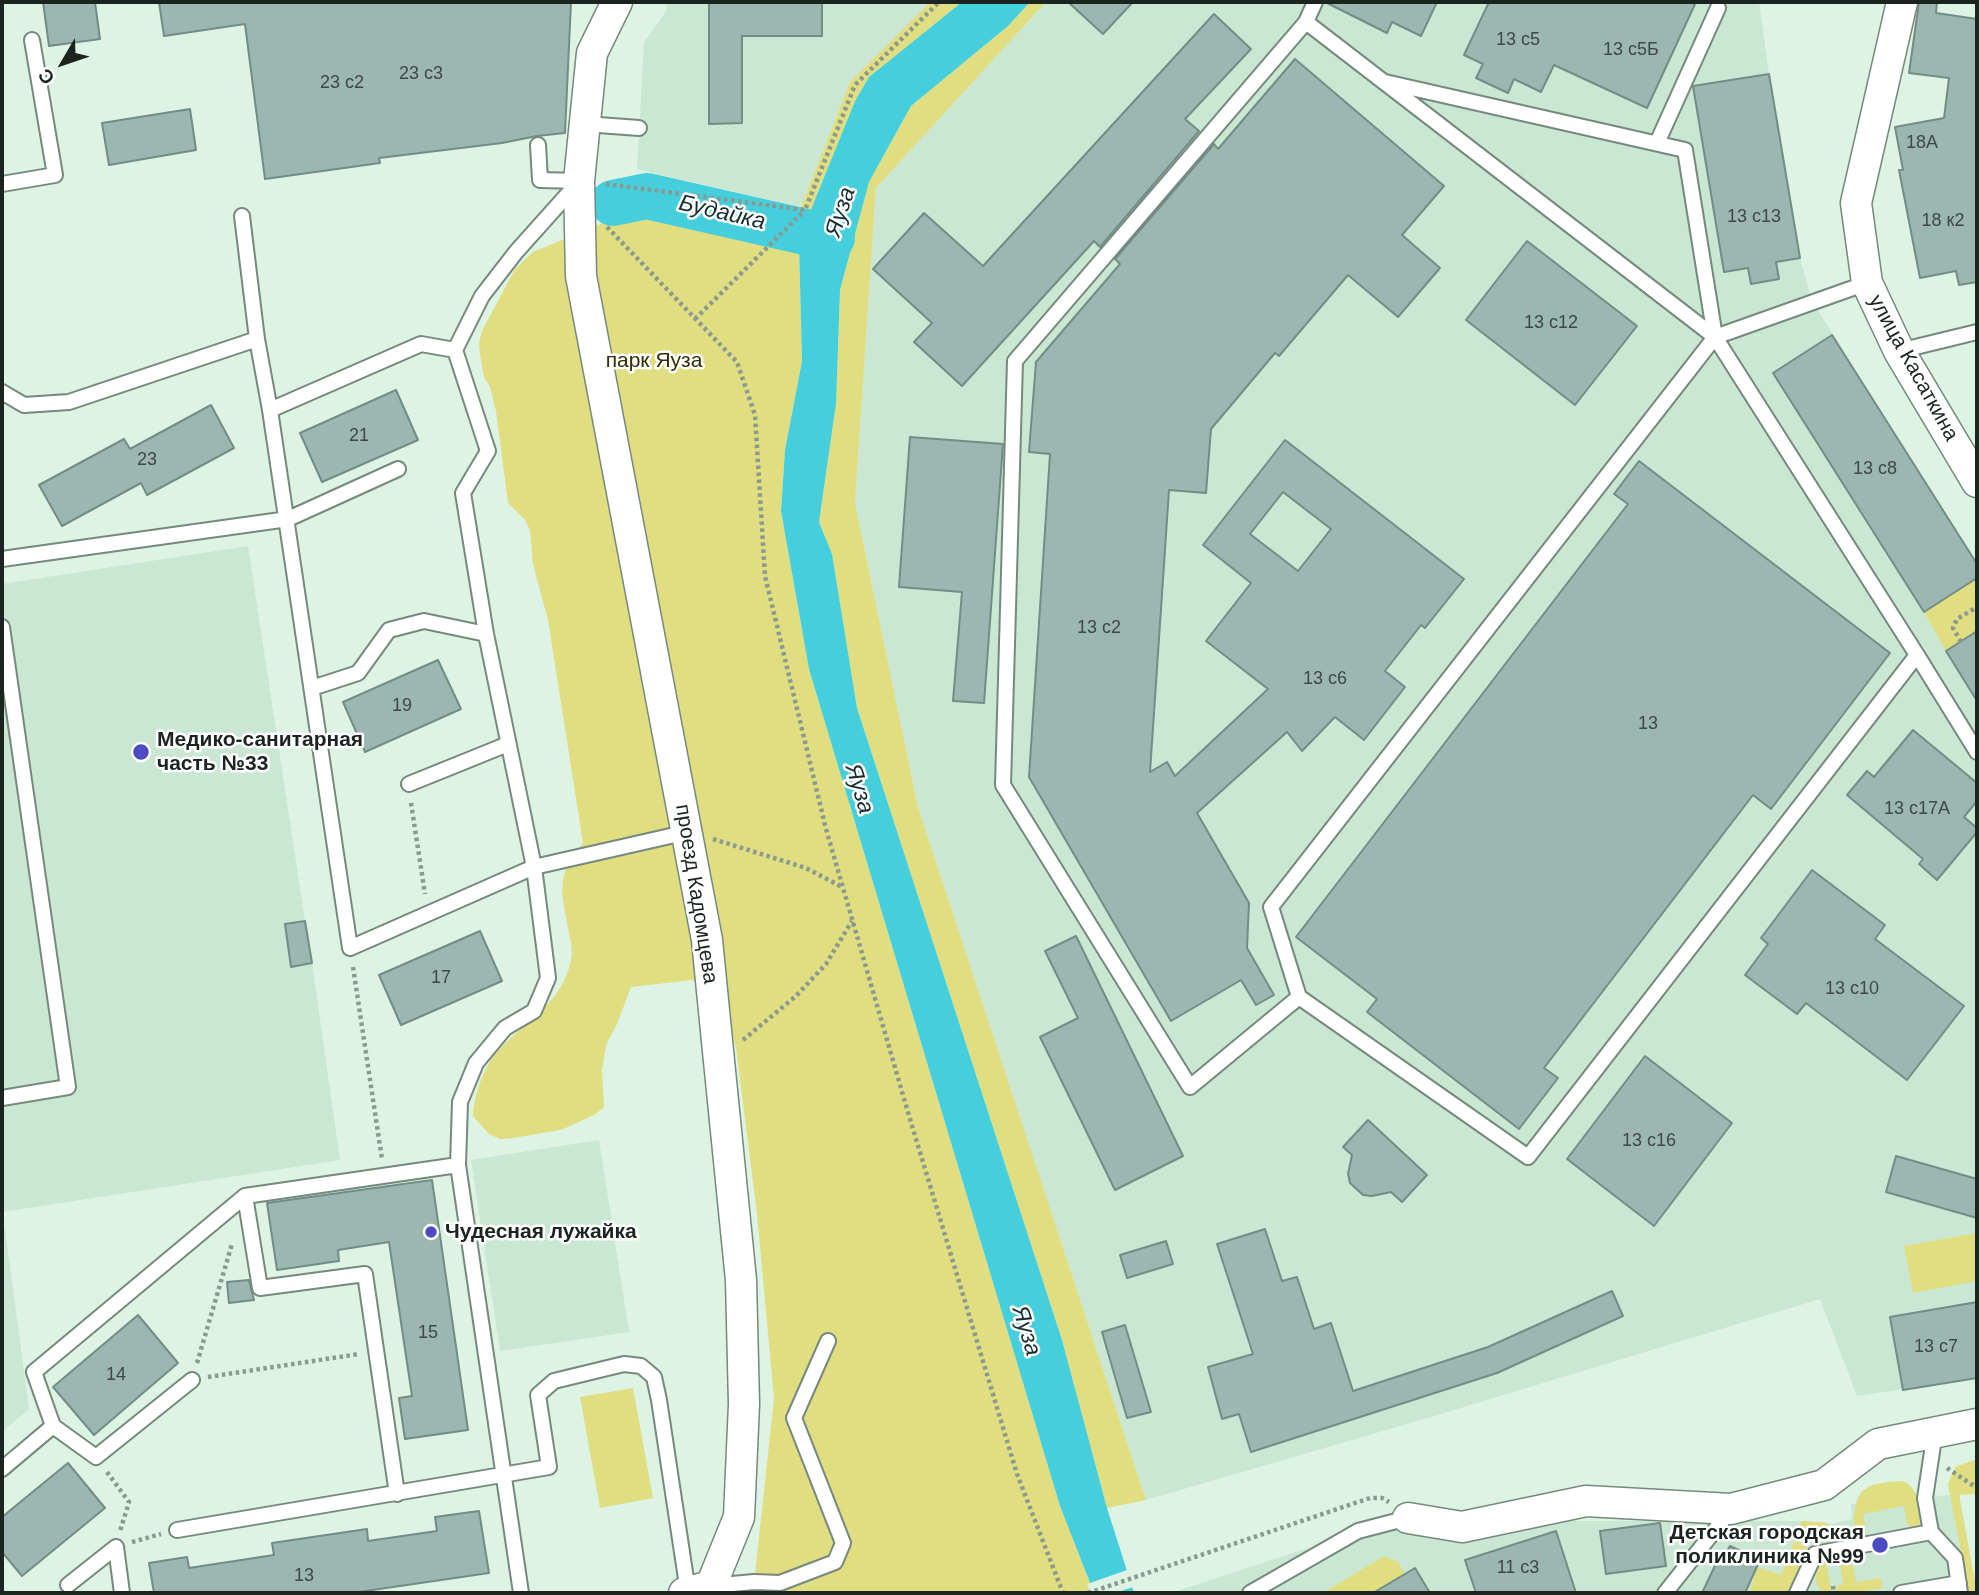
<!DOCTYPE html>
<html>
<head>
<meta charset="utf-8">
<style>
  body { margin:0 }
  #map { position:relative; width:1979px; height:1595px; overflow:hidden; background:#ddf3e3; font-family:Helvetica,sans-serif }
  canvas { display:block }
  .frame { position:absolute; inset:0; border:4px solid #1c241f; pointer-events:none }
  .north { position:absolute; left:28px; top:28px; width:70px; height:70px; -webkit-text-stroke:5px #fff; paint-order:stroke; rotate:231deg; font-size:19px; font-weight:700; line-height:28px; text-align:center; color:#1c241f }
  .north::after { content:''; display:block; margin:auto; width:24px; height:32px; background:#1c241f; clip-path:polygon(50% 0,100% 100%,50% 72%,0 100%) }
</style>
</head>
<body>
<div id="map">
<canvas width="1979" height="1595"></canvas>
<div class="frame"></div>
<div class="north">С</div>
</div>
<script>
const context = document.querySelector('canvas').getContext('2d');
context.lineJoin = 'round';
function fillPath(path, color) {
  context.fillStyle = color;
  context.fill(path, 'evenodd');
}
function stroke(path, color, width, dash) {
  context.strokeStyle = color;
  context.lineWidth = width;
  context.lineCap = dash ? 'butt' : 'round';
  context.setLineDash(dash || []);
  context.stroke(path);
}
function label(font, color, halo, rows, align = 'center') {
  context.font = font + ' Helvetica,sans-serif';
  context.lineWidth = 5;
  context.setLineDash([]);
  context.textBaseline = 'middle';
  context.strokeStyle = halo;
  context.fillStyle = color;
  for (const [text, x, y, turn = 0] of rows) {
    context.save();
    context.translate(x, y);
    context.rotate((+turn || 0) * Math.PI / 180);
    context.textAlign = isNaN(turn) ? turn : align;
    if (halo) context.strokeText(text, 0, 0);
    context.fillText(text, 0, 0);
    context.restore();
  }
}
fillPath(new Path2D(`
  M 666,2 L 930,2 L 850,82 L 801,207 L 637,169 L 644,42 L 667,10 Z
  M 1046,2 L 1759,2 L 1769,74 L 1800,258 L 1812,301 L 1977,564 L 1977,1378 L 1857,1396 L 1820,1299 L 1431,1417 L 1146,1500 L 918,807 L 855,503 L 876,188 Z
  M 248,546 L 305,921 L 285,924 L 291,966 L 312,963 L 340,1160 L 2,1212 L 2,584 Z
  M 599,1140 L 629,1332 L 500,1351 L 471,1160 Z
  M 5,1229 L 29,1409 L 2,1432 L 2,1230 Z
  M 1959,1494 L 1977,1593 L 1171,1593 L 1390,1521 L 1802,1521 L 1832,1524 L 1852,1519 L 1851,1504 Z`), '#cae7d3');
fillPath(new Path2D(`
  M 930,2 L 962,2 L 869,77 L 855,101 L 810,212 L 801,207 L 850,82 Z
  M 1030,2 L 1046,2 L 876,188 L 855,503 L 918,807 L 1146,1500 L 1107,1508 L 1062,1340 L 857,708 L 832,554 L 819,522 L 836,404 L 840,290 L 869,182 L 911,106 L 1008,26 Z
  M 646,205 L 799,244 L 802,361 L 785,450 L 781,511 L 809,669 L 1060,1506 L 1094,1593 L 753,1593 L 774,1398 L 757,1214 L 736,1048 L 722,992 L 693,980 L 631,987 L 617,1024 L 606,1045 L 602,1070 L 604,1107 L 594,1115 L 561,1130 L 513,1138 L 500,1139 L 489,1134 L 473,1116 C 474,1095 483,1068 498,1051 C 524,1022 563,1003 571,960 C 573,951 571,942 569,933 C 562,895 554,875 583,843 L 548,620 L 533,564 L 530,530 L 525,520 L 508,503 L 496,411 L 490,387 L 484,377 L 480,355 L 479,343 L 482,331 L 515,269 L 533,252 Z
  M 1977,578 L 1977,631 L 1946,651 L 1924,612 Z
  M 1977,1233 L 1977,1281 L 1913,1293 L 1904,1246 Z
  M 633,1388 L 653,1498 L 600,1508 L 580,1397 Z
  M 1977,1459 L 1977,1494 L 1959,1495 L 1977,1593 L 1969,1593 L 1948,1484 L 1955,1467 Z
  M 1903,1481 C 1919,1488 1925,1513 1918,1528 L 1912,1529 L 1907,1523 L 1904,1506 L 1863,1514 L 1866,1533 L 1858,1533 C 1852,1525 1854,1519 1855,1510 C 1858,1482 1879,1483 1903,1481 Z
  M 1802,1521 L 1829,1523 L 1824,1528 L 1811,1532 L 1805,1529 L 1799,1544 L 1807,1547 L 1788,1593 L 1749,1593 L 1757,1567 L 1781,1575 Z
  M 1384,1556 L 1398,1562 L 1405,1574 L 1373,1593 L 1323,1593 Z
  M 1845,1558 L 1852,1561 L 1856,1582 L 1881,1578 L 1883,1588 L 1854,1593 L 1837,1593 L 1836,1586 L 1843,1584 L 1840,1563 Z
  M 1826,1562 L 1832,1593 L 1823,1593 C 1813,1583 1813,1569 1826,1562 Z`), '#e1dd81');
fillPath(new Path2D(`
  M 962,2 L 1030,2 L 1008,26 L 911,106 L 869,182 L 840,290 L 836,404 L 819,522 L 832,554 L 857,708 L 1062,1340 L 1107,1508 L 1134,1593 L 1094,1593 L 1060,1506 L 809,669 L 781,511 L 785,450 L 802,361 L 799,244 L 810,212 L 855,101 L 869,77 Z`), '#45cfdd');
fillPath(new Path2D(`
  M 1130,1569 L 1136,1586 L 1115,1593 L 1091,1593 L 1087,1584 Z`), '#ddf3e3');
stroke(new Path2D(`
  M 613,203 L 647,196 L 832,238`), '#45cfdd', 46);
const building = new Path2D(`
  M 43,2 L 95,2 L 100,39 L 49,46 Z
  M 159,2 L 571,2 L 565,133 L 537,136 L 502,143 L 379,158 L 380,163 L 265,179 L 245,24 L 164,36 Z
  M 709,2 L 822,2 L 822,36 L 742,36 L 742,123 L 709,124 Z
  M 1068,2 L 1133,2 L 1103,34 Z
  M 1325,2 L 1437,2 L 1421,36 L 1392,22 L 1387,33 Z
  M 1489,2 L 1696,2 L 1647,108 L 1554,65 L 1541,92 L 1514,79 L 1508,93 L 1476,78 L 1483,64 L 1464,55 Z
  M 1919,2 L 1937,2 L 1936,13 L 1977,19 L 1977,282 L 1959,285 L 1956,271 L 1920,278 L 1899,170 L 1903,170 L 1895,127 L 1944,118 L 1949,78 L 1909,73 Z
  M 1214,14 L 1251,49 L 1185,119 L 1199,131 L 1100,247 L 1094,241 L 962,386 L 914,342 L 932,323 L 873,269 L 924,213 L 983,266 Z
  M 1295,59 L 1444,186 L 1402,235 L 1440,268 L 1398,317 L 1348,275 L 1279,356 L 1275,353 L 1211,429 L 1206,493 L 1169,490 L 1150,772 L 1167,762 L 1175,776 L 1268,689 L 1206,641 L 1251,583 L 1203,545 L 1285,440 L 1464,579 L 1425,628 L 1421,625 L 1385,671 L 1405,687 L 1364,740 L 1335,717 L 1302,751 L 1287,732 L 1197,813 L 1249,903 L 1247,948 L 1274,995 L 1256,1005 L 1241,980 L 1171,1021 L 1029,777 L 1050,454 L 1029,452 L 1036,362 L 1120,264 L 1115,259 L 1214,144 L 1218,149 ZM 1283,492 L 1331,529 L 1298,571 L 1250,534 Z
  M 1769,74 L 1800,258 L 1776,262 L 1779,279 L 1751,284 L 1748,268 L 1724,272 L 1693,86 Z
  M 190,109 L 196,150 L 109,165 L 102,123 Z
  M 1527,241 L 1637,326 L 1575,405 L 1466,320 Z
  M 1832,335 L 1977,564 L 1977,578 L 1924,612 L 1773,373 Z
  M 396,390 L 418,440 L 322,482 L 300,433 Z
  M 211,405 L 234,448 L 147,495 L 141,483 L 62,526 L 39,485 L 124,439 L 130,449 Z
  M 910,437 L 1003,444 L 984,703 L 953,701 L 962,592 L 899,587 Z
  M 1639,461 L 1890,653 L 1771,809 L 1753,795 L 1544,1068 L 1558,1078 L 1519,1129 L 1367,1012 L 1377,999 L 1296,937 L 1628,504 L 1614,494 Z
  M 1977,631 L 1977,701 L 1946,651 Z
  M 438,660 L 461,709 L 365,752 L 343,702 Z
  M 1913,730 L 1977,783 L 1977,801 L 1964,817 L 1977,828 L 1977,832 L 1937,880 L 1919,864 L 1923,859 L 1847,795 L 1867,771 L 1874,777 Z
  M 1812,870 L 1885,925 L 1875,939 L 1964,1006 L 1907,1080 L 1806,1003 L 1797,1014 L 1745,975 L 1768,944 L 1761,938 Z
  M 305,921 L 312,963 L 291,967 L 285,924 Z
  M 480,931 L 502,981 L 401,1025 L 379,975 Z
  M 1076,936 L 1183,1156 L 1115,1190 L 1040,1037 L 1078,1018 L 1045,951 Z
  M 1645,1056 L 1732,1123 L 1654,1226 L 1567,1159 Z
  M 1368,1120 L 1427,1175 L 1402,1202 L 1391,1192 L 1372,1196 L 1363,1195 L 1350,1183 L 1348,1174 L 1352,1155 L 1343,1147 Z
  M 1896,1156 L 1977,1179 L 1977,1218 L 1886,1192 Z
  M 432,1180 L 468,1430 L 405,1439 L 399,1398 L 412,1396 L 389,1242 L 338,1250 L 339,1261 L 277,1270 L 267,1203 Z
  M 1265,1229 L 1282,1281 L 1297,1277 L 1314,1329 L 1331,1323 L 1353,1391 L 1488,1347 L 1612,1291 L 1623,1316 L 1497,1373 L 1251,1452 L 1239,1414 L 1222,1419 L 1208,1367 L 1253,1354 L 1217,1244 Z
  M 1166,1241 L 1173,1264 L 1127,1278 L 1120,1255 Z
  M 249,1280 L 254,1300 L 229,1303 L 227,1282 Z
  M 1977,1302 L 1977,1378 L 1903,1390 L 1890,1317 Z
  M 138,1315 L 178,1363 L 94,1435 L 53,1387 Z
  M 1125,1325 L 1151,1412 L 1127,1418 L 1102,1332 Z
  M 68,1463 L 105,1508 L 22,1576 L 2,1552 L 2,1517 Z
  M 479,1511 L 489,1573 L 352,1593 L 154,1593 L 149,1563 L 187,1557 L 189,1568 L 274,1555 L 272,1543 L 367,1529 L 368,1541 L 437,1531 L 435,1517 Z
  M 1660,1523 L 1666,1566 L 1606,1574 L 1600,1531 Z
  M 1556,1531 L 1576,1593 L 1476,1593 L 1465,1560 Z
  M 1730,1546 L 1760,1560 L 1745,1593 L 1702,1593 L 1722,1551 L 1726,1553 Z
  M 1415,1568 L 1430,1593 L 1373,1593 L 1405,1574 Z`);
fillPath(building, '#9cb7b1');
stroke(building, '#728c86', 2);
const service = new Path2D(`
  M 1306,22 L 1315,2
  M 585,124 L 639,128
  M 1657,143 L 1718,8
  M 538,145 L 540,180 L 579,181
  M 2,184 L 55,175 L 32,40
  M 242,216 L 257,339 L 270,410
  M 1715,337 L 1917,655 L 1528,1157 L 1299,997 L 1271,907 L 1715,337 L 1867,283
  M 455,350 L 421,344 L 270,410 L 350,948 L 534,867 L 688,832
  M 1899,351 L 1977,332
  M 2,392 L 24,405 L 69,402 L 257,339
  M 2,559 L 288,519 L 398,469
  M 2,627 L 68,1087 L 2,1098
  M 1917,655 L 1977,752
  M 312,688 L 358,673 L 389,630 L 424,621 L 486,634
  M 409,784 L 508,744
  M 1299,997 L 1190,1087 L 1003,785 L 1015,361 L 1306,22 L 1715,337 L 1685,150 L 1385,82
  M 245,1196 L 260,1288 L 365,1274 L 397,1494
  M 53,1426 L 96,1457 L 192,1380
  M 1935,1432 L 1925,1498 L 1931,1532 L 1955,1558 L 1960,1593
  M 2,1469 L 53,1426 L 34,1372 L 245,1196 L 458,1165
  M 177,1530 L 549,1467 L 538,1395 L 554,1381 L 624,1364 L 641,1366 L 654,1377 L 659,1400 L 688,1592
  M 68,1585 L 116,1547 L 122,1593
  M 711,1588 L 711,1586 L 754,1582 L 780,1583 L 835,1562 L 843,1543 L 794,1418 L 828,1341
  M 521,1593 L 458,1165 L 460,1102 L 476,1063 L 505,1028 L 534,1011 L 548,978 L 534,867 L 486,634 L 463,493 L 488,451 L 455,350 L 482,296 L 516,252 L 576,185
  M 1250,1593 L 1358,1531 L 1408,1518
  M 1665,1593 L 1730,1511
  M 1797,1593 L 1815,1554 L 1931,1532
  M 1901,1593 L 1959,1583`);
const minor = new Path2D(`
  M 617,2 L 592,53 L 579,181 L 581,276 L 707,940 L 719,1061 L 741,1280 L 744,1404 L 739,1517 L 711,1586 L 684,1593
  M 1902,2 L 1856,203 L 1867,283 L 1899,351 L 1977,482
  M 1408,1518 L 1462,1527 L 1586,1501 L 1731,1509 L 1824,1485 L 1878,1444 L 1977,1424`);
stroke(service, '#75897c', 18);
stroke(minor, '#75897c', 33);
stroke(new Path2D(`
  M 606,184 L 805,210 L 855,85 L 939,2
  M 607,227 L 737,362 L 755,415 L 765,576 L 826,829 L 907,1109 L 1017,1474 L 1063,1593
  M 695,319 L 805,210
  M 1961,642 L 1953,628 L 1957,619 L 1977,607
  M 411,803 L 425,894
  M 713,839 L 806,868 L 842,887
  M 353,967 L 382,1159
  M 743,1040 L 796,996 L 826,964 L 852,921
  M 197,1363 L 232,1244
  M 208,1377 L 359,1354
  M 1947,1468 L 1977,1488
  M 107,1472 L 129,1502 L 120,1531
  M 132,1542 L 161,1534
  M 1833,1586 L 1834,1593
  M 1088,1593 L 1370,1498 L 1382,1498 L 1389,1502`), '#8a9a8e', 4.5, [3.5, 3.5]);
stroke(service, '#fff', 14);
stroke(minor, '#fff', 30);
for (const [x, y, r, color] of [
  [141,752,9,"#4e4bc2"],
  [431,1232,7,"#4e4bc2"],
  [1880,1545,9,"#4e4bc2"]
]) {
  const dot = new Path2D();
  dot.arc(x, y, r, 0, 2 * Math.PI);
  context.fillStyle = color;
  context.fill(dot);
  stroke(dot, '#fff', 2.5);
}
label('18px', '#3c4944', null, [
  ["13 с5",1518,40],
  ["13 с5Б",1631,50],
  ["23 с3",421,74],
  ["23 с2",342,83],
  ["18А",1922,143],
  ["13 с13",1754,217],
  ["18 к2",1943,221],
  ["13 с12",1551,323],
  ["21",359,436],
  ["23",147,460],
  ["13 с8",1875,469],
  ["13 с2",1099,628],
  ["13 с6",1325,679],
  ["19",402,706],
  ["13",1648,724],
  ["13 с17А",1917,809],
  ["17",441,978],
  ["13 с10",1852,989],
  ["13 с16",1649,1141],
  ["15",428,1333],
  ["13 с7",1936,1347],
  ["14",116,1375],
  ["11 с3",1518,1568],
  ["13",304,1576]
]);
label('21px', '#312f05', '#fff', [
  ["парк Яуза",654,361]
]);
label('21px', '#1c241f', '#fff', [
  ["улица Касаткина",1913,368,61],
  ["проезд Кадомцева",696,894,81]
]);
label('bold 21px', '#1c241f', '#fff', [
  ["Медико-санитарная",157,740],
  ["часть №33",157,764],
  ["Чудесная лужайка",445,1232],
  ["Детская городская",1864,1533,"right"],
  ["поликлиника №99",1864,1557,"right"]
], 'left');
label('italic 23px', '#172e30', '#fff', [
  ["Яуза",841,212,-72],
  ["Будайка",722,213,13],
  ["Яуза",859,789,73],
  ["Яуза",1026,1331,73]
]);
</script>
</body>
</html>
